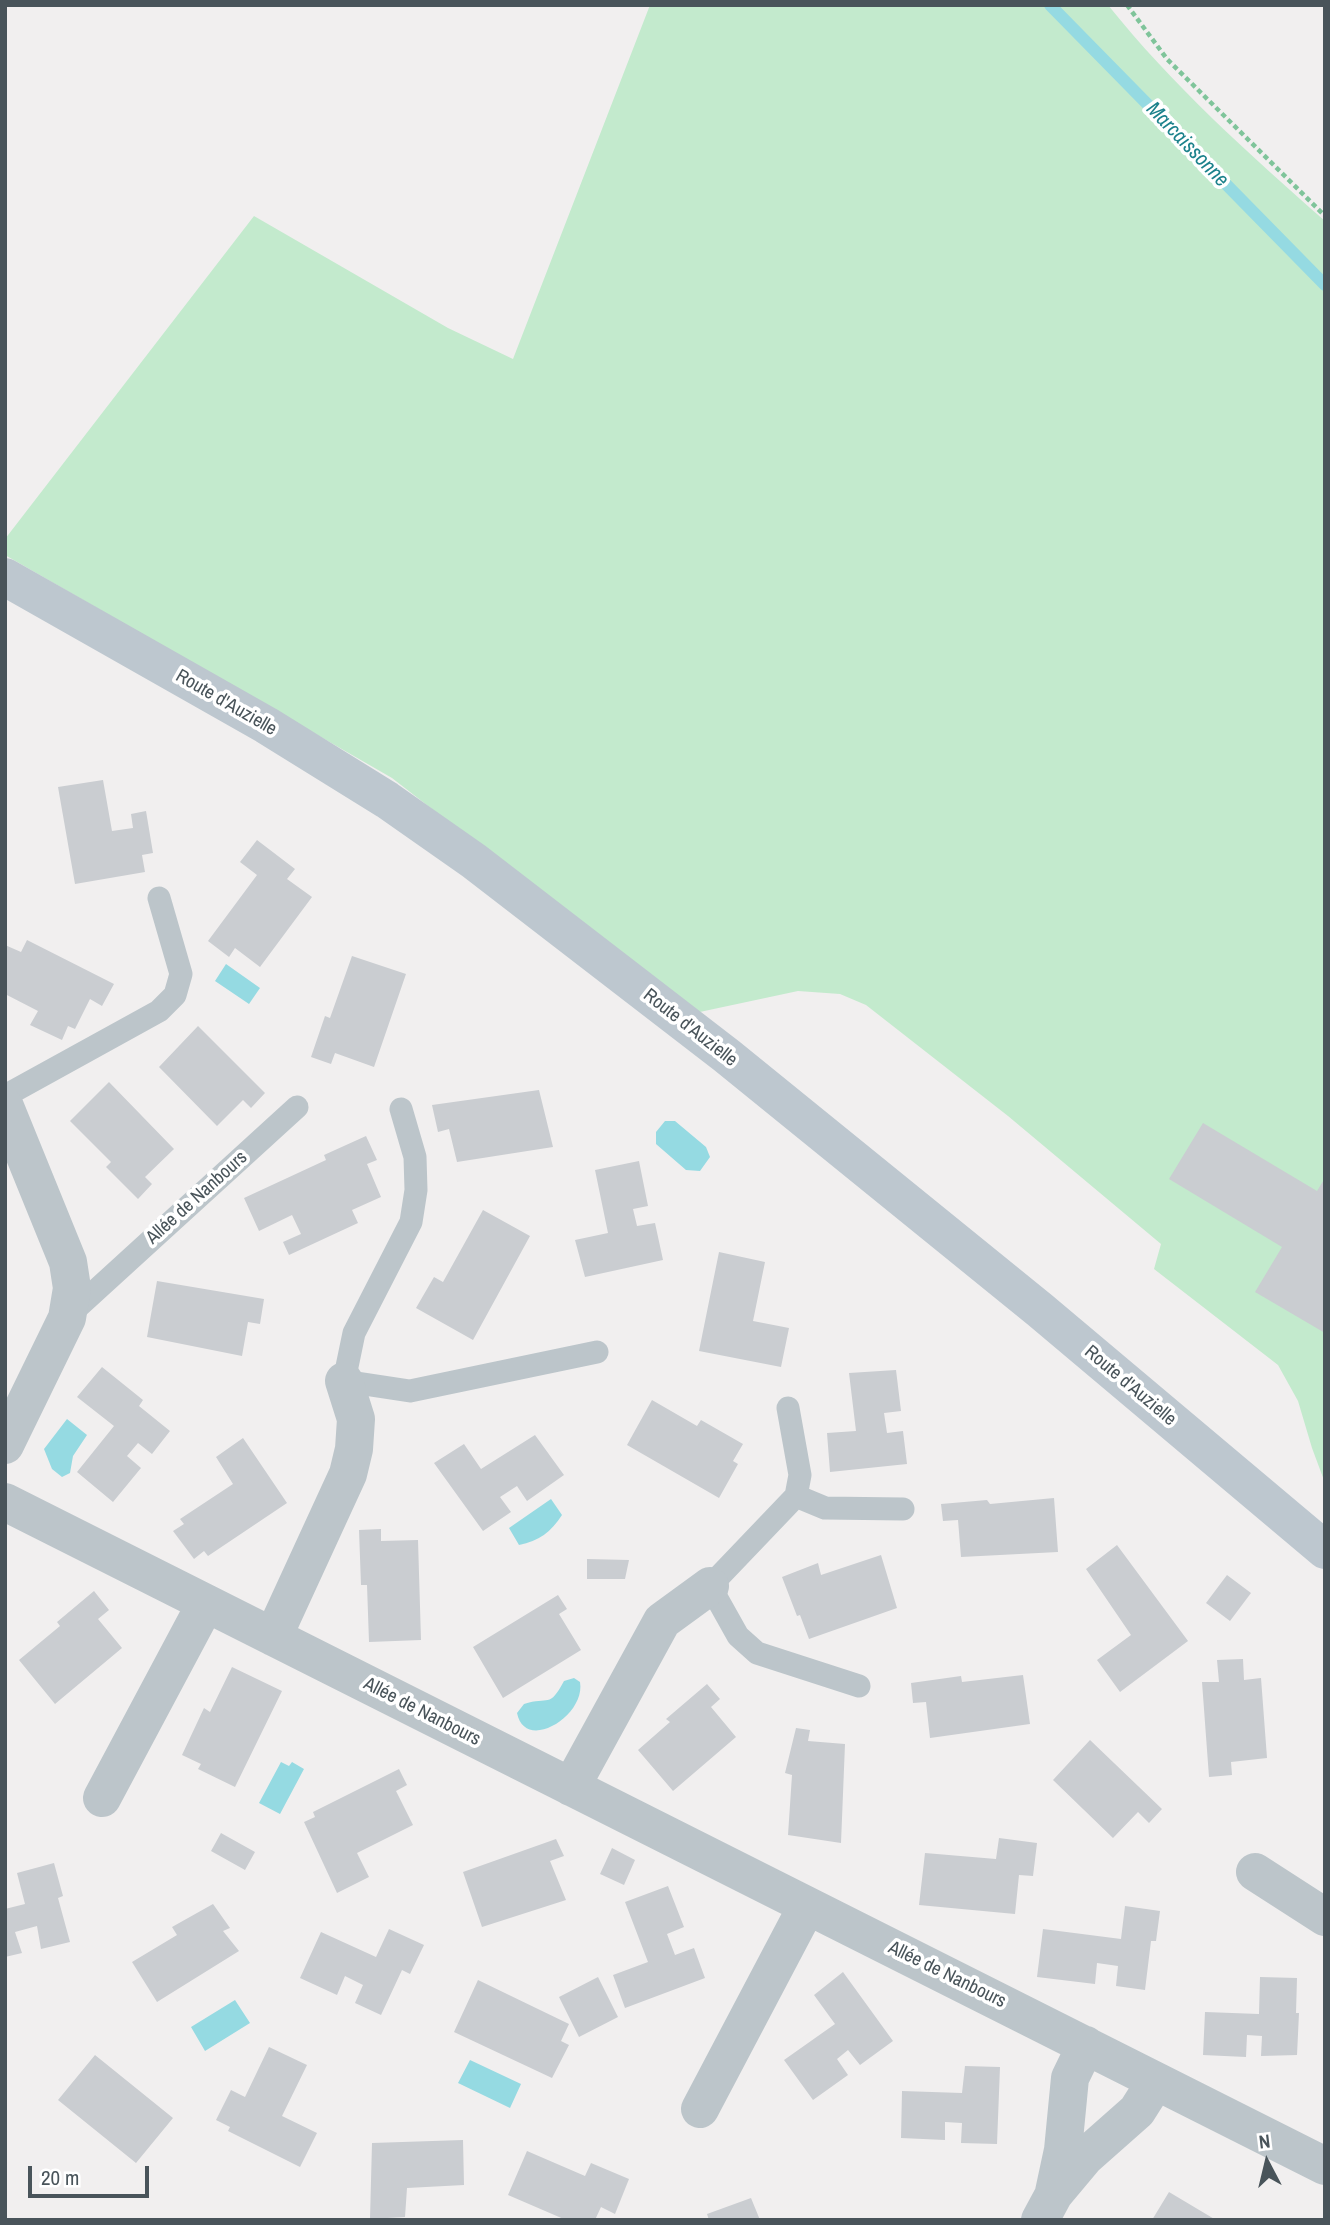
<!DOCTYPE html>
<html>
<head>
<meta charset="utf-8">
<style>
  body { margin:0 }
  #map { position:relative; width:1330px; height:2225px; overflow:hidden; background:#f1efef; font-family:"Archivo Narrow",sans-serif }
  canvas { display:block }
  .frame { position:absolute; inset:0; border:7px solid #49545a; pointer-events:none }
  .north { position:absolute; left:1232px; top:2127px; width:70px; height:70px; -webkit-text-stroke:5px #fff; paint-order:stroke; rotate:353deg; font-size:19px; font-weight:700; line-height:28px; text-align:center; color:#49545a }
  .north::after { content:''; display:block; margin:auto; width:24px; height:32px; background:#49545a; clip-path:polygon(50% 0,100% 100%,50% 72%,0 100%) }
  .scale { position:absolute; left:28px; top:2166px; width:121px; height:32px; box-sizing:border-box; border:4px solid #49545a; border-top:0; padding-left:9px; font-size:21px; line-height:24px; white-space:nowrap; color:#49545a; -webkit-text-stroke:5px #fff; paint-order:stroke }
</style>
</head>
<body>
<div id="map">
<canvas width="1330" height="2225"></canvas>
<div class="frame"></div>
<div class="north">N</div>
<div class="scale">20 m</div>
</div>
<script>
const context = document.querySelector('canvas').getContext('2d');
context.lineJoin = 'round';
function fillPath(path, color) {
  context.fillStyle = color;
  context.fill(path, 'evenodd');
}
function stroke(path, color, width, dash) {
  context.strokeStyle = color;
  context.lineWidth = width;
  context.lineCap = dash ? 'butt' : 'round';
  context.setLineDash(dash || []);
  context.stroke(path);
}
function label(font, color, halo, rows, align = 'center') {
  context.font = font + ' "Archivo Narrow",sans-serif';
  context.lineWidth = 7;
  context.setLineDash([]);
  context.textBaseline = 'middle';
  context.strokeStyle = halo;
  context.fillStyle = color;
  for (const [text, x, y, turn = 0] of rows) {
    context.save();
    context.translate(x, y);
    context.rotate((+turn || 0) * Math.PI / 180);
    context.textAlign = isNaN(turn) ? turn : align;
    if (halo) context.strokeText(text, 0, 0);
    context.fillText(text, 0, 0);
    context.restore();
  }
}
fillPath(new Path2D(`
  M 650,5 L 1108,5 C 1172,85 1249,154 1325,221 L 1325,1483 L 1312,1448 L 1298,1401 L 1278,1365 L 1154,1269 L 1161,1244 L 1008,1116 L 866,1005 L 840,994 L 798,991 L 695,1013 L 392,778 L 5,555 L 5,539 L 254,216 L 448,328 L 513,359 Z`), '#c3eacd');
fillPath(new Path2D(`
  M 226,964 L 260,988 L 249,1004 L 215,981 Z
  M 665,1121 L 675,1121 L 706,1147 L 710,1157 L 700,1171 L 686,1170 L 656,1144 L 656,1132 Z
  M 67,1419 L 87,1435 L 73,1456 L 70,1473 L 62,1477 L 52,1469 L 44,1449 Z
  M 551,1499 L 562,1515 C 551,1532 539,1541 519,1545 L 509,1528 Z
  M 574,1678 L 580,1682 C 586,1716 525,1753 517,1713 L 524,1704 C 549,1696 549,1709 564,1681 Z
  M 281,1762 L 289,1766 L 292,1762 L 304,1769 L 280,1814 L 259,1803 Z
  M 235,2000 L 250,2023 L 205,2051 L 191,2027 Z
  M 470,2060 L 521,2084 L 510,2108 L 458,2083 Z`), '#95dae2');
stroke(new Path2D(`
  M 1050,5 L 1325,285`), '#95dae2', 12);
fillPath(new Path2D(`
  M 103,780 L 112,831 L 133,828 L 131,814 L 146,811 L 153,853 L 142,855 L 145,872 L 75,884 L 58,787 Z
  M 257,840 L 295,869 L 287,879 L 312,897 L 260,967 L 235,948 L 229,957 L 208,941 L 257,875 L 240,862 Z
  M 27,940 L 114,984 L 102,1006 L 90,999 L 75,1029 L 68,1026 L 62,1040 L 30,1025 L 38,1011 L 5,994 L 5,945 L 21,952 Z
  M 352,956 L 406,974 L 374,1067 L 335,1053 L 331,1064 L 311,1057 L 325,1016 L 330,1018 Z
  M 198,1026 L 265,1093 L 251,1108 L 243,1100 L 217,1126 L 159,1067 Z
  M 109,1082 L 174,1149 L 145,1177 L 152,1184 L 138,1199 L 106,1167 L 111,1162 L 70,1121 Z
  M 539,1090 L 553,1147 L 457,1162 L 449,1129 L 438,1132 L 432,1105 Z
  M 1203,1123 L 1317,1191 L 1325,1178 L 1325,1333 L 1255,1292 L 1282,1247 L 1169,1179 Z
  M 366,1136 L 377,1160 L 367,1164 L 381,1197 L 352,1210 L 358,1223 L 289,1255 L 283,1242 L 301,1234 L 292,1215 L 259,1231 L 244,1198 L 326,1160 L 324,1155 Z
  M 639,1161 L 648,1206 L 633,1209 L 637,1226 L 655,1223 L 663,1260 L 585,1277 L 575,1240 L 608,1233 L 595,1170 Z
  M 483,1210 L 530,1236 L 473,1340 L 416,1308 L 434,1277 L 443,1282 Z
  M 719,1252 L 765,1262 L 753,1321 L 789,1328 L 781,1367 L 699,1351 Z
  M 157,1281 L 264,1299 L 260,1324 L 248,1322 L 242,1356 L 147,1337 Z
  M 102,1367 L 143,1400 L 139,1406 L 170,1431 L 152,1454 L 138,1443 L 127,1456 L 141,1468 L 113,1502 L 77,1472 L 114,1426 L 77,1397 Z
  M 896,1370 L 901,1411 L 884,1413 L 887,1433 L 903,1431 L 907,1464 L 830,1472 L 827,1433 L 856,1431 L 849,1373 Z
  M 652,1400 L 697,1426 L 701,1420 L 743,1444 L 733,1461 L 738,1464 L 719,1498 L 627,1445 Z
  M 535,1435 L 564,1475 L 527,1501 L 517,1486 L 500,1497 L 511,1512 L 483,1531 L 434,1463 L 464,1444 L 481,1469 Z
  M 243,1438 L 287,1503 L 208,1556 L 204,1551 L 194,1559 L 173,1531 L 184,1524 L 180,1519 L 233,1484 L 216,1457 Z
  M 1054,1498 L 1058,1552 L 961,1557 L 958,1520 L 943,1521 L 941,1504 L 987,1500 L 990,1504 Z
  M 381,1529 L 381,1541 L 418,1540 L 421,1640 L 369,1642 L 367,1585 L 361,1585 L 359,1530 Z
  M 1117,1545 L 1188,1641 L 1120,1692 L 1097,1660 L 1131,1635 L 1086,1569 Z
  M 881,1555 L 897,1608 L 809,1639 L 800,1615 L 797,1616 L 782,1577 L 818,1563 L 821,1575 Z
  M 587,1559 L 629,1560 L 625,1579 L 587,1579 Z
  M 1227,1575 L 1251,1593 L 1230,1621 L 1206,1603 Z
  M 94,1591 L 109,1610 L 98,1619 L 122,1648 L 55,1704 L 19,1660 L 60,1626 L 57,1622 Z
  M 558,1595 L 567,1609 L 559,1614 L 581,1650 L 503,1698 L 473,1647 Z
  M 1243,1659 L 1244,1680 L 1261,1678 L 1267,1758 L 1231,1762 L 1232,1775 L 1209,1777 L 1202,1682 L 1219,1682 L 1217,1660 Z
  M 232,1667 L 282,1691 L 235,1787 L 198,1769 L 201,1764 L 182,1755 L 204,1708 L 210,1712 Z
  M 1023,1675 L 1030,1724 L 930,1738 L 926,1702 L 913,1703 L 911,1683 L 961,1676 L 962,1682 Z
  M 707,1684 L 720,1699 L 711,1707 L 736,1737 L 673,1791 L 638,1750 L 670,1722 L 666,1719 Z
  M 796,1728 L 810,1730 L 808,1741 L 845,1744 L 841,1843 L 788,1835 L 792,1775 L 785,1773 Z
  M 1090,1740 L 1162,1809 L 1149,1823 L 1138,1812 L 1113,1838 L 1053,1780 Z
  M 399,1769 L 407,1785 L 396,1791 L 413,1825 L 357,1853 L 369,1877 L 337,1893 L 304,1822 L 315,1817 L 313,1812 Z
  M 221,1833 L 255,1852 L 245,1870 L 211,1851 Z
  M 999,1838 L 1037,1843 L 1033,1876 L 1019,1875 L 1015,1914 L 919,1905 L 925,1853 L 996,1859 Z
  M 556,1839 L 564,1856 L 550,1861 L 566,1900 L 482,1927 L 463,1872 Z
  M 612,1848 L 635,1860 L 624,1885 L 600,1874 Z
  M 54,1863 L 63,1896 L 58,1898 L 70,1942 L 41,1949 L 37,1926 L 15,1932 L 22,1953 L 5,1957 L 5,1909 L 25,1904 L 17,1873 Z
  M 668,1886 L 684,1927 L 667,1934 L 675,1955 L 694,1948 L 705,1978 L 625,2008 L 613,1975 L 648,1962 L 625,1902 Z
  M 213,1904 L 230,1928 L 223,1931 L 239,1951 L 157,2002 L 132,1962 L 177,1935 L 172,1927 Z
  M 1125,1906 L 1160,1911 L 1156,1941 L 1151,1941 L 1145,1990 L 1116,1986 L 1118,1966 L 1097,1963 L 1095,1984 L 1037,1977 L 1043,1929 L 1121,1939 Z
  M 389,1929 L 424,1945 L 410,1974 L 402,1970 L 381,2015 L 355,2003 L 363,1985 L 345,1976 L 337,1995 L 300,1978 L 321,1932 L 376,1957 Z
  M 843,1972 L 893,2041 L 860,2065 L 848,2050 L 837,2059 L 848,2075 L 813,2100 L 784,2060 L 835,2024 L 814,1995 Z
  M 598,1977 L 618,2017 L 579,2037 L 559,1997 Z
  M 1260,1977 L 1297,1978 L 1296,2013 L 1299,2013 L 1297,2055 L 1261,2056 L 1262,2036 L 1247,2035 L 1246,2057 L 1203,2055 L 1205,2012 L 1259,2014 Z
  M 478,1980 L 569,2024 L 561,2041 L 569,2045 L 552,2078 L 454,2032 Z
  M 269,2047 L 307,2065 L 282,2116 L 317,2133 L 300,2167 L 228,2131 L 230,2127 L 216,2120 L 231,2090 L 245,2097 Z
  M 95,2055 L 173,2118 L 136,2163 L 58,2100 Z
  M 965,2066 L 1000,2067 L 997,2144 L 961,2143 L 962,2123 L 945,2122 L 945,2140 L 901,2138 L 902,2091 L 962,2093 Z
  M 463,2140 L 464,2185 L 407,2188 L 405,2217 L 370,2219 L 372,2143 Z
  M 527,2151 L 585,2176 L 591,2163 L 629,2179 L 615,2214 L 601,2207 L 595,2220 L 566,2220 L 508,2195 Z
  M 1169,2192 L 1216,2220 L 1152,2220 Z
  M 751,2198 L 760,2220 L 709,2220 L 707,2214 Z`), '#cacdd1');
stroke(new Path2D(`
  M 1127,5 L 1167,59 L 1325,216`), '#7fc49a', 4.5, [5, 3.5]);
stroke(new Path2D(`
  M 5,1096 L 159,1011 L 175,995 L 181,974 L 159,898
  M 401,1109 L 415,1157 L 416,1190 L 411,1222 L 354,1333 L 344,1381 L 410,1391 L 597,1352
  M 69,1315 L 297,1107
  M 788,1408 L 800,1475 L 796,1496 L 710,1586 L 738,1636 L 757,1653 L 859,1686
  M 796,1496 L 825,1508 L 903,1509`), '#bcc5ca', 23);
stroke(new Path2D(`
  M 5,1107 L 68,1262 L 72,1288 L 67,1318 L 5,1445
  M 5,1502 L 1325,2166
  M 273,1637 L 348,1474 L 354,1449 L 356,1419 L 344,1381
  M 571,1787 L 662,1621 L 710,1586
  M 102,1798 L 206,1603
  M 1255,1872 L 1325,1917
  M 700,2109 L 807,1906
  M 1054,2192 L 1063,2150 L 1070,2078 L 1086,2045
  M 1040,2220 L 1054,2194 L 1085,2157 L 1137,2111 L 1156,2081`), '#bcc5ca', 38);
stroke(new Path2D(`
  M 5,577 L 266,725 L 387,800 L 474,861 L 727,1056 L 1040,1310 L 1325,1550`), '#bdc7cf', 38);
label('19px', '#49545a', '#fff', [
  ["Route d'Auzielle",226,703,30],
  ["Route d'Auzielle",690,1028,38],
  ["Allée de Nanbours",197,1198,-42],
  ["Route d'Auzielle",1130,1386,40],
  ["Allée de Nanbours",422,1712,27],
  ["Allée de Nanbours",947,1975,26]
]);
label('italic 21px', '#1c828c', '#fff', [
  ["Marcaissonne",1187,145,46]
]);
</script>
</body>
</html>
